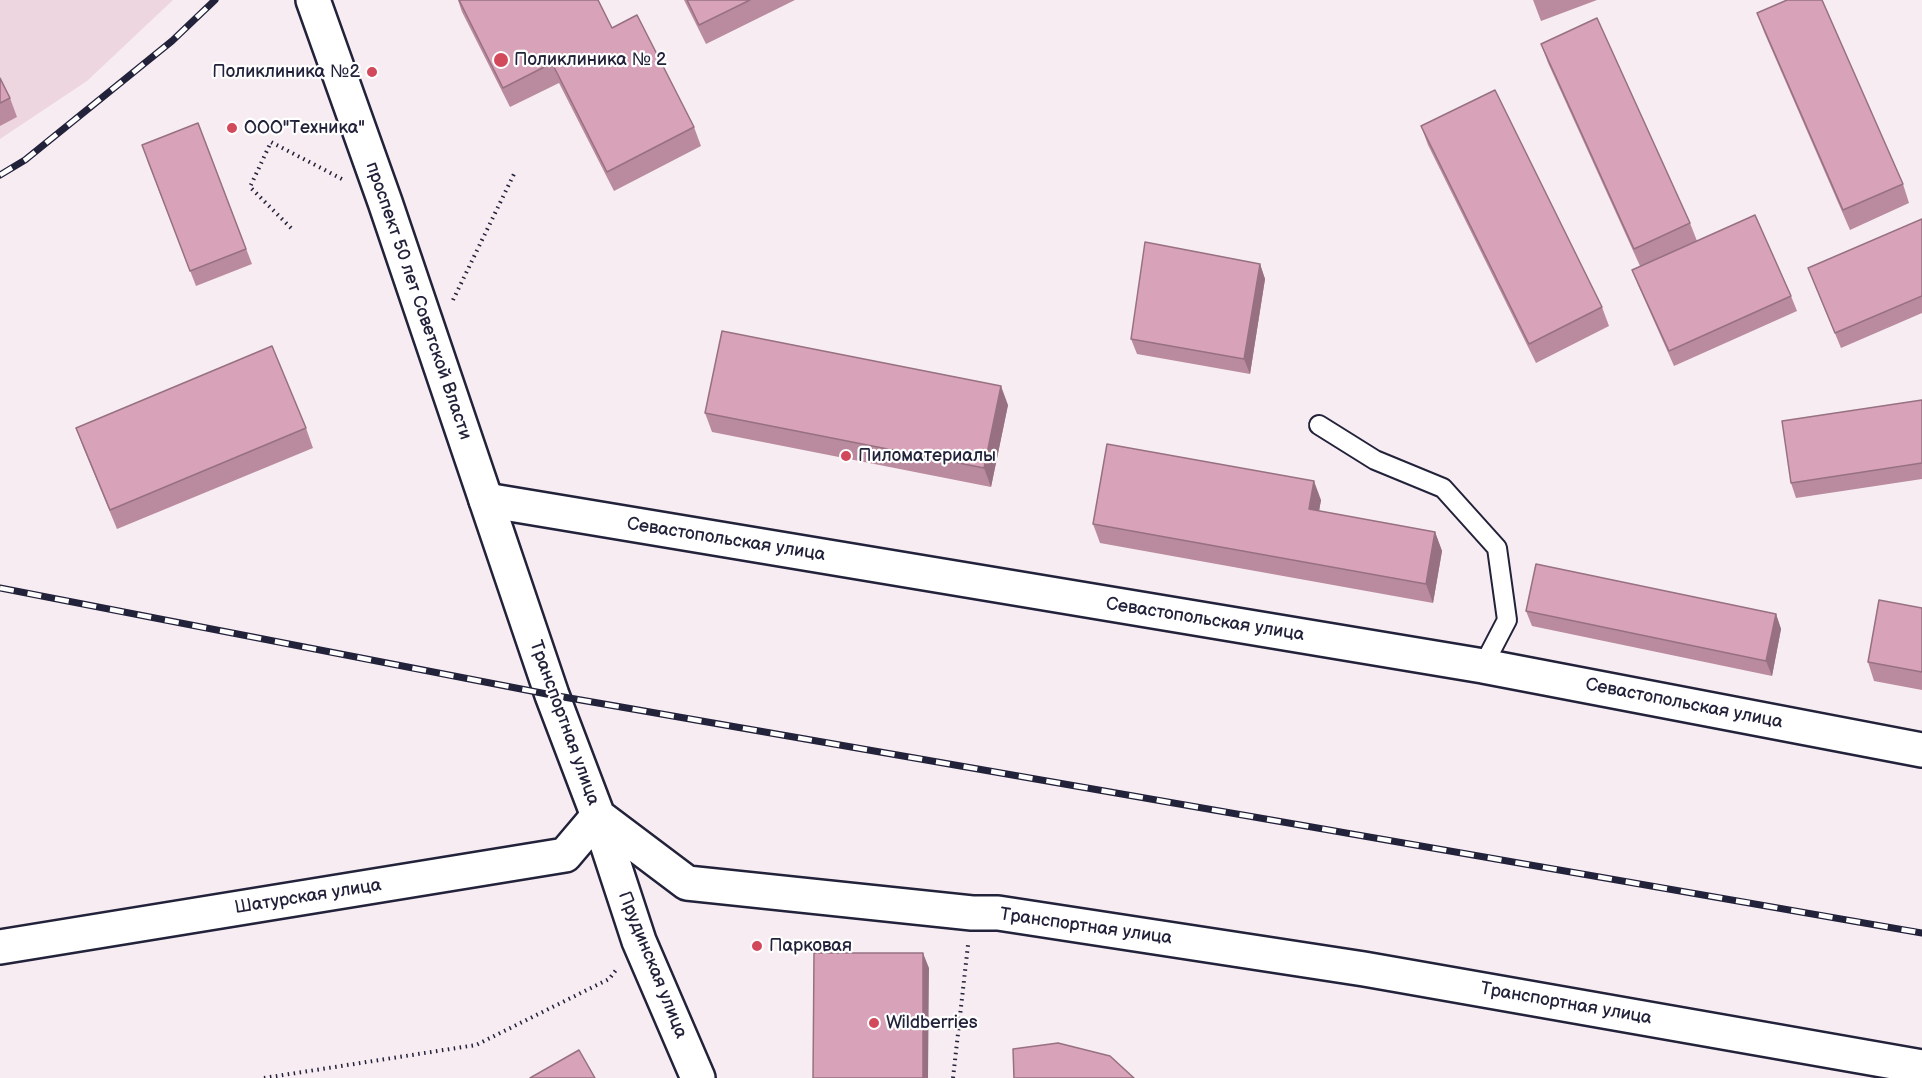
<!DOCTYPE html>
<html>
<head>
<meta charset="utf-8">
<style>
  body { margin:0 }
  canvas { display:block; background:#f7ecf1 }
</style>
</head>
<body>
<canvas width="1922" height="1078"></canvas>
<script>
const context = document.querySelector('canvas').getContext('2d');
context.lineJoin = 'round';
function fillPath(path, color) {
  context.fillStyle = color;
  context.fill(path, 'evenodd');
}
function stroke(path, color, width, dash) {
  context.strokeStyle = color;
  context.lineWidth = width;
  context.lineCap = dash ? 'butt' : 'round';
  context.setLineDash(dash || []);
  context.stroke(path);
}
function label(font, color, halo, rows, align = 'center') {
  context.font = font + ' "Balsamiq Sans",sans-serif';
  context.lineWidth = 4.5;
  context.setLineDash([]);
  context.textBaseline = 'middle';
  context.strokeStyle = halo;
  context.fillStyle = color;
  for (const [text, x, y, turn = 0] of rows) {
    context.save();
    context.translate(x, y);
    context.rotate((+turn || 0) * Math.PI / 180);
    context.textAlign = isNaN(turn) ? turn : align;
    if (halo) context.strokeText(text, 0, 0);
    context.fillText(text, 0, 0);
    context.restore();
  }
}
fillPath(new Path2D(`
  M 0,0 L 173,0 L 87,81 L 0,139 Z`), '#eed6e0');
const lane = new Path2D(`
  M 1319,425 L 1375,460 L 1443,488 L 1497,548 L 1507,620 L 1483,666`);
const street = new Path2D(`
  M 486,500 L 1483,666 L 1922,750
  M 598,816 L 639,941 L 698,1078
  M 0,947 L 565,855 L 598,816`);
const secondary = new Path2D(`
  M 313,0 L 385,202 L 552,695 L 598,816 L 687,883 L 972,913 L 998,913 L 1364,969 L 1922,1067`);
stroke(lane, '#22223b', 22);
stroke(street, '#22223b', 38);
stroke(secondary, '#22223b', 38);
stroke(new Path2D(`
  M 291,228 L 250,187 L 271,142 L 342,179
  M 453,300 L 514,174
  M 264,1078 L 476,1045 L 609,979 L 616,970
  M 953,1078 L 968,945`), '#22223b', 4, [1.5, 4.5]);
stroke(lane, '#fff', 18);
stroke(street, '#fff', 33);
stroke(secondary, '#fff', 33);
const rail = new Path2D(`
  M 0,175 L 25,160 L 172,41 L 215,0
  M 0,588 L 552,695 L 1922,933`);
stroke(rail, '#22223b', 7);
stroke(rail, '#fff', 4.5, [14]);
fillPath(new Path2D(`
  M 458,0 L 598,0 L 612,28 L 694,127 L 701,146 L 614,191 L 559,83 L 510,107 L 462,12 Z
  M 684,0 L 795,0 L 706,44 Z
  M 1533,0 L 1597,0 L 1541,21 Z
  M 1757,13 L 1903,184 L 1909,203 L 1850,230 L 1764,32 Z
  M 1541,44 L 1690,223 L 1697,241 L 1791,296 L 1797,311 L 1674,366 L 1638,285 L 1632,270 L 1640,266 L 1548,63 Z
  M 0,78 L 10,98 L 17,117 L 0,126 Z
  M 198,123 L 252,264 L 196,286 L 147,160 Z
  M 1421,126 L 1602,307 L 1609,326 L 1536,363 L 1428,145 Z
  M 1922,219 L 1922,313 L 1841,348 L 1808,268 Z
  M 1260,264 L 1265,279 L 1250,374 L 1137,354 L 1131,339 Z
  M 1922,400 L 1922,479 L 1796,498 L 1791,483 Z
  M 1008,405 L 991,487 L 712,432 L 705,413 Z
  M 76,428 L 306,428 L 313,448 L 117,529 L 83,447 Z
  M 1321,500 L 1319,511 L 1435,532 L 1442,551 L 1433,603 L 1100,543 L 1093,524 Z
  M 1922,608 L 1922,690 L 1874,681 L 1868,662 Z
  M 1526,611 L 1776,614 L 1781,629 L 1772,676 L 1532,626 Z`), '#ba8b9e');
fillPath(new Path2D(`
  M 1260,264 L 1265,279 L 1250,374 L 1244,359 Z
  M 1001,386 L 1008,405 L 991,487 L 984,468 Z
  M 1314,481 L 1321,500 L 1316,528 L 1309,509 Z
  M 1435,532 L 1442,551 L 1433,603 L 1426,584 Z
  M 1776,614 L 1781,629 L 1772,676 L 1766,661 Z
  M 923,953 L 929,968 L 928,1078 L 923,1078 Z`), '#977181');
const building = new Path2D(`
  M 459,0 L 598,0 L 612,28 L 637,15 L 694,127 L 607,172 L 552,63 L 503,88 Z
  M 687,0 L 750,0 L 699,25 Z
  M 1787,0 L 1822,0 L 1903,184 L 1843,210 L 1757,13 Z
  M 1597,18 L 1690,223 L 1634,249 L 1541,44 Z
  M 0,78 L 10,98 L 0,103 Z
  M 1495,90 L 1602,307 L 1529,344 L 1421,126 Z
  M 198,123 L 246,249 L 190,271 L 142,145 Z
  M 1755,215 L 1791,296 L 1669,351 L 1632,270 Z
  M 1922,219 L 1922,296 L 1835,333 L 1808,268 Z
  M 1145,242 L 1260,264 L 1244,359 L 1131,339 Z
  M 722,331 L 1001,386 L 984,468 L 705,413 Z
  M 272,346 L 306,428 L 110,510 L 76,428 Z
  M 1922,400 L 1922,463 L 1791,483 L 1782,421 Z
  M 1107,444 L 1314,481 L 1309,509 L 1435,532 L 1426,584 L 1093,524 Z
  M 1536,564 L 1776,614 L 1766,661 L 1526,611 Z
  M 1879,600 L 1922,608 L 1922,672 L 1868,662 Z
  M 814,953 L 923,953 L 923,1078 L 813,1078 Z
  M 1058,1043 L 1110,1056 L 1134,1078 L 1014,1078 L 1013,1049 Z
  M 579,1050 L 595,1078 L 530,1078 Z`);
fillPath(building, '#d8a2b8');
stroke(building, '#977181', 1.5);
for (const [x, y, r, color] of [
  [501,60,8,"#d1495b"],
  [372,72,6,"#d1495b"],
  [232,128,6,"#d1495b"],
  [846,456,6,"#d1495b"],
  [757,946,6,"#d1495b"],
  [874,1023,6,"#d1495b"]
]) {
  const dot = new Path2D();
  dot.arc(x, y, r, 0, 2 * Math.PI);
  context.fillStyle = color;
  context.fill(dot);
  stroke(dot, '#fff', 2);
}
label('18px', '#22223b', '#fff', [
  ["Поликлиника № 2",514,60],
  ["Поликлиника №2",360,72,"right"],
  ["ООО\"Техника\"",244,128],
  ["Пиломатериалы",858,456],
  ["Парковая",769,946],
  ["Wildberries",886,1023]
], 'left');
label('18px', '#22223b', '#fff', [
  ["проспект 50 лет Советской Власти",418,301,71],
  ["Севастопольская улица",726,540,9],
  ["Севастопольская улица",1205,620,9],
  ["Севастопольская улица",1684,704,11],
  ["Транспортная улица",564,723,70],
  ["Шатурская улица",308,897,-9],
  ["Транспортная улица",1086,927,8],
  ["Прудинская улица",652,965,68],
  ["Транспортная улица",1566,1004,10]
]);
</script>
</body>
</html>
